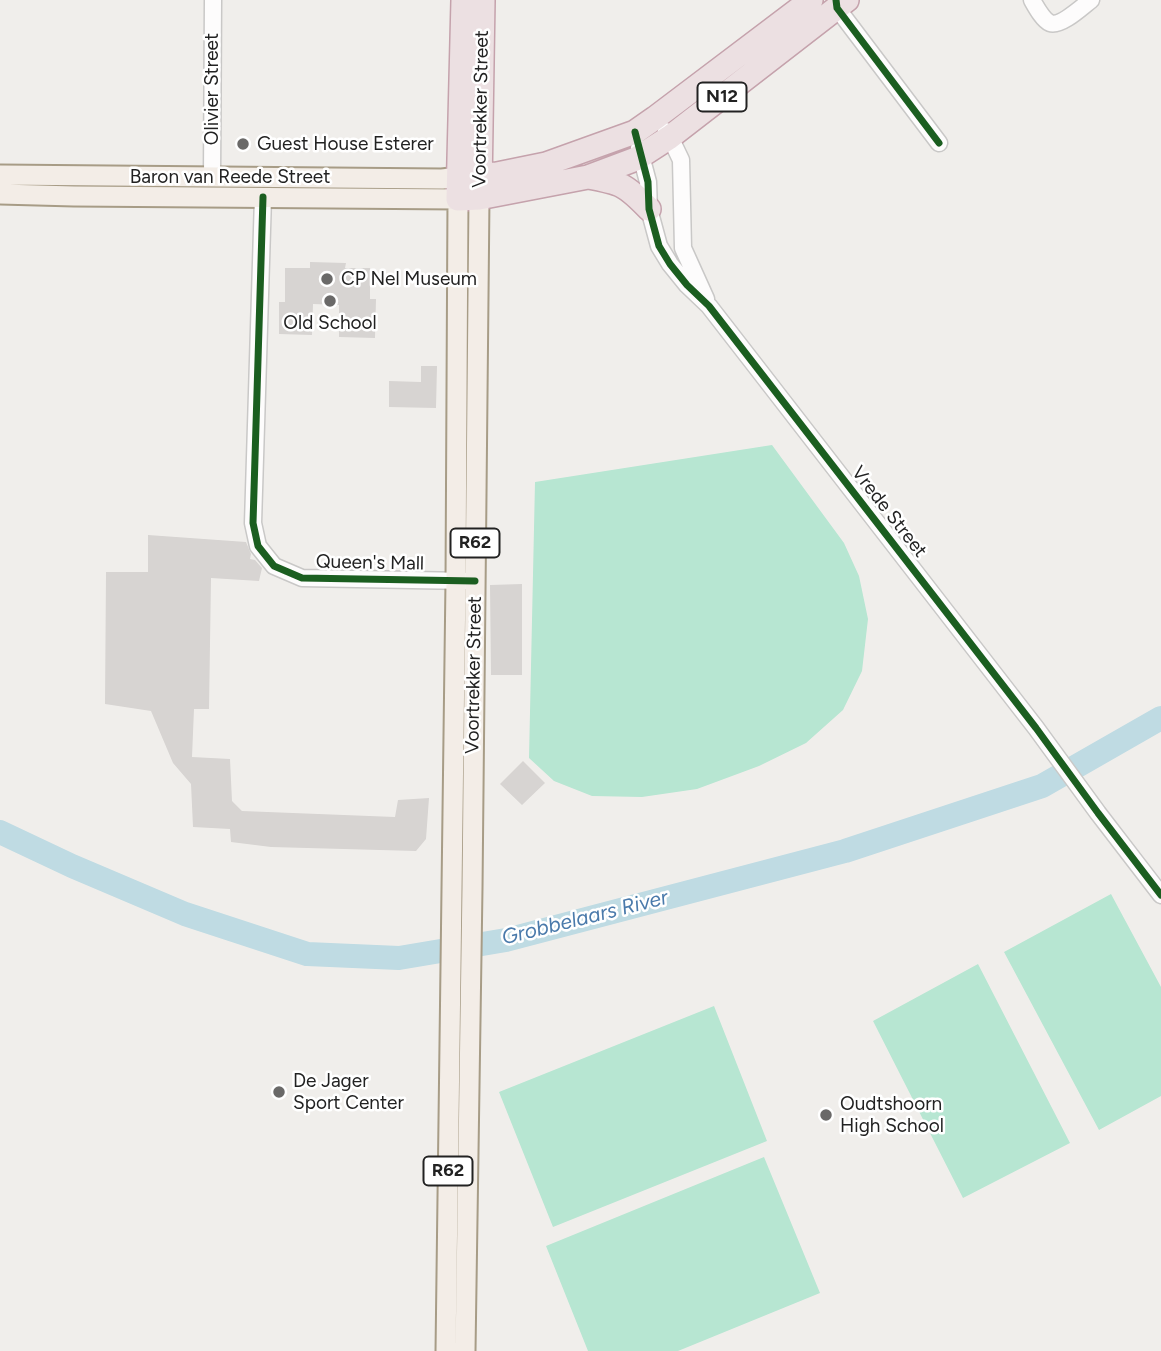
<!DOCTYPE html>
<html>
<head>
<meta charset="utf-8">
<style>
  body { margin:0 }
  canvas { display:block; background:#f0eeeb }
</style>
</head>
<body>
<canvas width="1161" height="1351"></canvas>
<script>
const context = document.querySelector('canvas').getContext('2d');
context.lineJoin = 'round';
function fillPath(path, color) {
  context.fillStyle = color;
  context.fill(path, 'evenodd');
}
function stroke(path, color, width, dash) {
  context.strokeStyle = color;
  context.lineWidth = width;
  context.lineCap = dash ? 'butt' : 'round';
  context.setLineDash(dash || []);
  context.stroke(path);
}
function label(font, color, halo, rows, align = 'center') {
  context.font = font + ' Figtree,sans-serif';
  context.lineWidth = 5;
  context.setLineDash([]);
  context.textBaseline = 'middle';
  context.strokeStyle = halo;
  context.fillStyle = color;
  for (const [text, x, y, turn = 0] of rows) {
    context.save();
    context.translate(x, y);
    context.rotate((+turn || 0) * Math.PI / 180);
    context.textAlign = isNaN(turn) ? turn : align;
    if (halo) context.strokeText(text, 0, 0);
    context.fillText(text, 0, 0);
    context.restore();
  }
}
fillPath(new Path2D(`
  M 772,445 L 844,543 L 859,576 L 868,619 L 862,671 L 843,710 L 806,743 L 759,766 L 697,789 L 642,797 L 592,796 L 554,781 L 529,758 L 535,482 Z
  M 1111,894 L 1161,987 L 1161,1096 L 1099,1130 L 1004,952 Z
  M 978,964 L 1070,1143 L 963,1198 L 873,1021 Z
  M 714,1006 L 767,1141 L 553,1227 L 499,1092 Z
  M 764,1157 L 820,1293 L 678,1351 L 588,1351 L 546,1246 Z`), '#b7e6d2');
stroke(new Path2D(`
  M 0,832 L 72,866 L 185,914 L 307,954 L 399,958 L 506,940 L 845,851 L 1042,786 L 1161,718`), '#bfdbe3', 24);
fillPath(new Path2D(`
  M 310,262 L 346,263 L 345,268 L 370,268 L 370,299 L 376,299 L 375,338 L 339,337 L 339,305 L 313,304 L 312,335 L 279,334 L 279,302 L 285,302 L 285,268 L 310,268 Z
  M 421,366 L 437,366 L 436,408 L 389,407 L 389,381 L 421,382 Z
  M 148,535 L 246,542 L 251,554 L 250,559 L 255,560 L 262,568 L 259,581 L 211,578 L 209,709 L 194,709 L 192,757 L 230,759 L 232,801 L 242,811 L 395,817 L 398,800 L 429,798 L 426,839 L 416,851 L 271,847 L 231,842 L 230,829 L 193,827 L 191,784 L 173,763 L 151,711 L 105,704 L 106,572 L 148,572 Z
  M 522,584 L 522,675 L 491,675 L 490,585 Z
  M 523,761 L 545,783 L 522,805 L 500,784 Z`), '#d7d4d2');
const minor = new Path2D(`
  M 836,0 L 837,8 L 939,143
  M 1032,0 C 1036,7 1043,20 1050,23 C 1061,27 1083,6 1091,0
  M 666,131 L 670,137 L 681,160 L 683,248 L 706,299
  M 639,148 L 648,182 L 649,209 L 659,246 L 670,264 L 687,285 L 709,306 L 754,364 L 1036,728 L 1098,813 L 1161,895
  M 212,177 L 213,0
  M 263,197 L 253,523 L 258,546 L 274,566 L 302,578 L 467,581`);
const major = new Path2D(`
  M 0,175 L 442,179 L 459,177
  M 0,194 L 74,196 L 458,199 L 456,581 L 446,1351
  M 465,1351 L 472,888 L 479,198`);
const highway = new Path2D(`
  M 463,0 L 458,199 L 479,198 L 588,177 L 636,159 L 670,137 L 847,0
  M 459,177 L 497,174 L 546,164 L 635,132 L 655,118 L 811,0
  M 588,177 C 621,183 625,184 649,209
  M 480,188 L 483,0`);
stroke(minor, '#c9c8c7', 19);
stroke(major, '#a79c86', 23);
stroke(highway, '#c5a2ac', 26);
stroke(minor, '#fdfcfc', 16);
stroke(major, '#f3ede7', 19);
stroke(highway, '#ece0e2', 23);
stroke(new Path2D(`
  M 836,0 L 837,8 L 939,143
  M 635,132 L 648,182 L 649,209 L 659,246 L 670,264 L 687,285 L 709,306 L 754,364 L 1036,728 L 1098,813 L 1161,895
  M 263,197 L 253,523 L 258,546 L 274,566 L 302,578 L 475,581`), '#1b5e20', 7);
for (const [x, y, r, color] of [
  [243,144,7,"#6a6968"],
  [327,279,7,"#6a6968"],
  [330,301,7,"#6a6968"],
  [279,1092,7,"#6a6968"],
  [826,1115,7,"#6a6968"]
]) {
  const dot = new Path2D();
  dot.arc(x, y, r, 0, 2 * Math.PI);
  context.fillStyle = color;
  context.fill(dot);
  stroke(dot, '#fff', 2.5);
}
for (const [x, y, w] of [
  [722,97,49],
  [475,543,49],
  [448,1171,49]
]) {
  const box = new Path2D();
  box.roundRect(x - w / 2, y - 14.5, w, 29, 5);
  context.fillStyle = '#fff';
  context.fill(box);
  stroke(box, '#222', 2);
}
label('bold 18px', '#222', null, [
  ["N12",722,97],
  ["R62",475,543],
  ["R62",448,1171]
]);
label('19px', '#222', '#fff', [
  ["Olivier Street",212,89,-90],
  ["Voortrekker Street",481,109,-89],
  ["Baron van Reede Street",230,177],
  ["Vrede Street",889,512,52],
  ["Queen's Mall",370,563,1],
  ["Voortrekker Street",474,675,-89]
]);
label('19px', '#222', '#fff', [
  ["Guest House Esterer",257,144],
  ["CP Nel Museum",341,279],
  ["Old School",330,323,"center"],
  ["De Jager",293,1081],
  ["Sport Center",293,1103],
  ["Oudtshoorn",840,1104],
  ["High School",840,1126]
], 'left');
label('italic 21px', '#4a7aab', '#fff', [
  ["Grobbelaars River",585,918,-14]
]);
</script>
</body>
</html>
